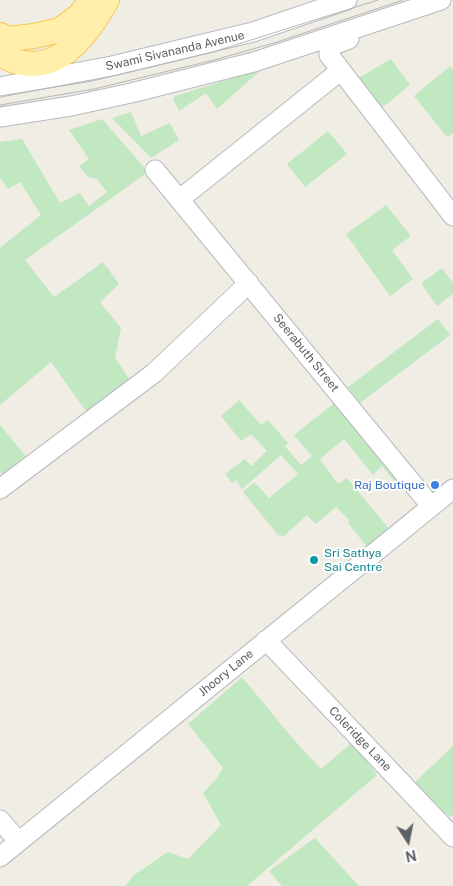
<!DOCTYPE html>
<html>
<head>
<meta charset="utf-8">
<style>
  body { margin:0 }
  #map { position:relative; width:453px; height:886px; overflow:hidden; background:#efede4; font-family:"Public Sans",sans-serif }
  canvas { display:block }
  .north { position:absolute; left:383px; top:816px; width:50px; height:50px; -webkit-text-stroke:4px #fff; paint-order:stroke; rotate:169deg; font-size:14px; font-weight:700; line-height:20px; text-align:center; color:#5c6166 }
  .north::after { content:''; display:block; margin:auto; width:18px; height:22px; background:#5c6166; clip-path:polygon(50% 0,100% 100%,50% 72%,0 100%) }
</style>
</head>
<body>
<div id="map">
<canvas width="453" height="886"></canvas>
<div class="north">N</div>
</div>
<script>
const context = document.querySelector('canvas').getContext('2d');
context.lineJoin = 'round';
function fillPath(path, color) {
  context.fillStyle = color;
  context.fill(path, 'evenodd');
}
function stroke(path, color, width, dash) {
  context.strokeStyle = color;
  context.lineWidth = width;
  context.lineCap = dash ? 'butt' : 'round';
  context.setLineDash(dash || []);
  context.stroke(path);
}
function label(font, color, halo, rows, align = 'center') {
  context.font = font + ' "Public Sans",sans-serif';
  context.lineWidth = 4;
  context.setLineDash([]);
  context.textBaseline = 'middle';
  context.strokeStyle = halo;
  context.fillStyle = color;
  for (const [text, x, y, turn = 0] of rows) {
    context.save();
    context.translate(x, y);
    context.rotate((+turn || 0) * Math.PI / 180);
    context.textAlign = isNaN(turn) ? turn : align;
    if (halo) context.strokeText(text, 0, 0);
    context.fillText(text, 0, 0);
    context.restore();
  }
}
fillPath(new Path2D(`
  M 391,59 L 410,85 L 378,111 L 355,80 Z
  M 450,66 L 453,70 L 453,133 L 447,137 L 414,96 Z
  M 262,69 L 217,109 L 206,93 L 179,111 L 173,99 L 175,96 Z
  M 131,112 L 141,136 L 170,123 L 179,140 L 151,158 L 112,118 Z
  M 102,119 L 148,172 L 25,260 L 54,297 L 103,262 L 119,284 L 100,302 L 121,328 L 115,358 L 130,380 L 86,411 L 51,362 L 0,405 L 0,248 L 41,215 L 20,182 L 8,189 L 0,178 L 0,142 L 22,139 L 60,203 L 80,193 L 89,206 L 107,192 L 97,179 L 88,177 L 79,166 L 89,159 L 69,130 Z
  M 328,131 L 347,154 L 305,187 L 287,164 Z
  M 386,205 L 411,236 L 392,250 L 413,279 L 390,296 L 346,234 Z
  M 442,268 L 453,283 L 453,294 L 437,306 L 421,283 Z
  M 438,319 L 450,335 L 360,403 L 348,387 Z
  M 239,400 L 261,425 L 268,420 L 288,443 L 285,446 L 301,465 L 312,456 L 294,435 L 338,400 L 404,480 L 398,486 L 382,466 L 373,475 L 344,439 L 320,459 L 338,484 L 347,478 L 389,529 L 367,547 L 348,523 L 349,520 L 336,507 L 316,524 L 307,515 L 284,536 L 278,535 L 243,492 L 254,482 L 269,498 L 298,474 L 281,455 L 242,489 L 236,480 L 232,483 L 225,474 L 245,459 L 251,466 L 267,451 L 251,434 L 241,441 L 221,416 Z
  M 0,425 L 28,459 L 4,477 L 0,471 Z
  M 242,677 L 294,740 L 321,769 L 353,742 L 377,775 L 247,886 L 125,886 L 134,875 L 168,852 L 188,859 L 221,825 L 203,793 L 217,778 L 223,768 L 188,724 Z
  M 453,746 L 453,815 L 451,817 L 429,802 L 415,782 Z
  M 315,838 L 359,886 L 282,886 L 269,871 Z`), '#c1e8c0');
const minor = new Path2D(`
  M 349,39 L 329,47 L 329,55 L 453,216
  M 0,87 L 112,66 L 253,32 L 347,0
  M 0,117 L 71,106 L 131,93 L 254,62 L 441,0
  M 155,170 L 431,506
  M 180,199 L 340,71
  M 0,489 L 154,373 L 249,283
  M 266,640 L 453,837
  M 0,820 L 18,841
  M 0,857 L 453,489`);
const major = new Path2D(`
  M 0,35 L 8,39 L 34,36 L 60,30 L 80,15 L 91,0
  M 0,54 C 50,84 84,41 107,0`);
stroke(minor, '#b7babf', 21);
stroke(major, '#f8c655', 26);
stroke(minor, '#fff', 19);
stroke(major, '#ffefaa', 24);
stroke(new Path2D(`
  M 0,96 L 92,81 L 213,52 L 378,0
  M 0,105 L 94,89 L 214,60 L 274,43 L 403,0`), '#b5b6b7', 1);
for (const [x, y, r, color] of [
  [435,485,5,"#3f7fe0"],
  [314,560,5,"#0f9aa8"]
]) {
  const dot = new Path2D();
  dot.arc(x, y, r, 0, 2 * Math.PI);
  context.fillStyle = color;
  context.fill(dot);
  stroke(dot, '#fff', 2);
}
label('12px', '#5c6166', '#fff', [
  ["Swami Sivananda Avenue",175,51,-13],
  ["Seerabuth Street",306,353,51],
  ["Jhoory Lane",226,673,-39],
  ["Coleridge Lane",360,739,46]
]);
label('12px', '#366cbe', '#fff', [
  ["Raj Boutique",425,485]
], 'right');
label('12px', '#0d838f', '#fff', [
  ["Sri Sathya",324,553],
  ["Sai Centre",324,567]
], 'left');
</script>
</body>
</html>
